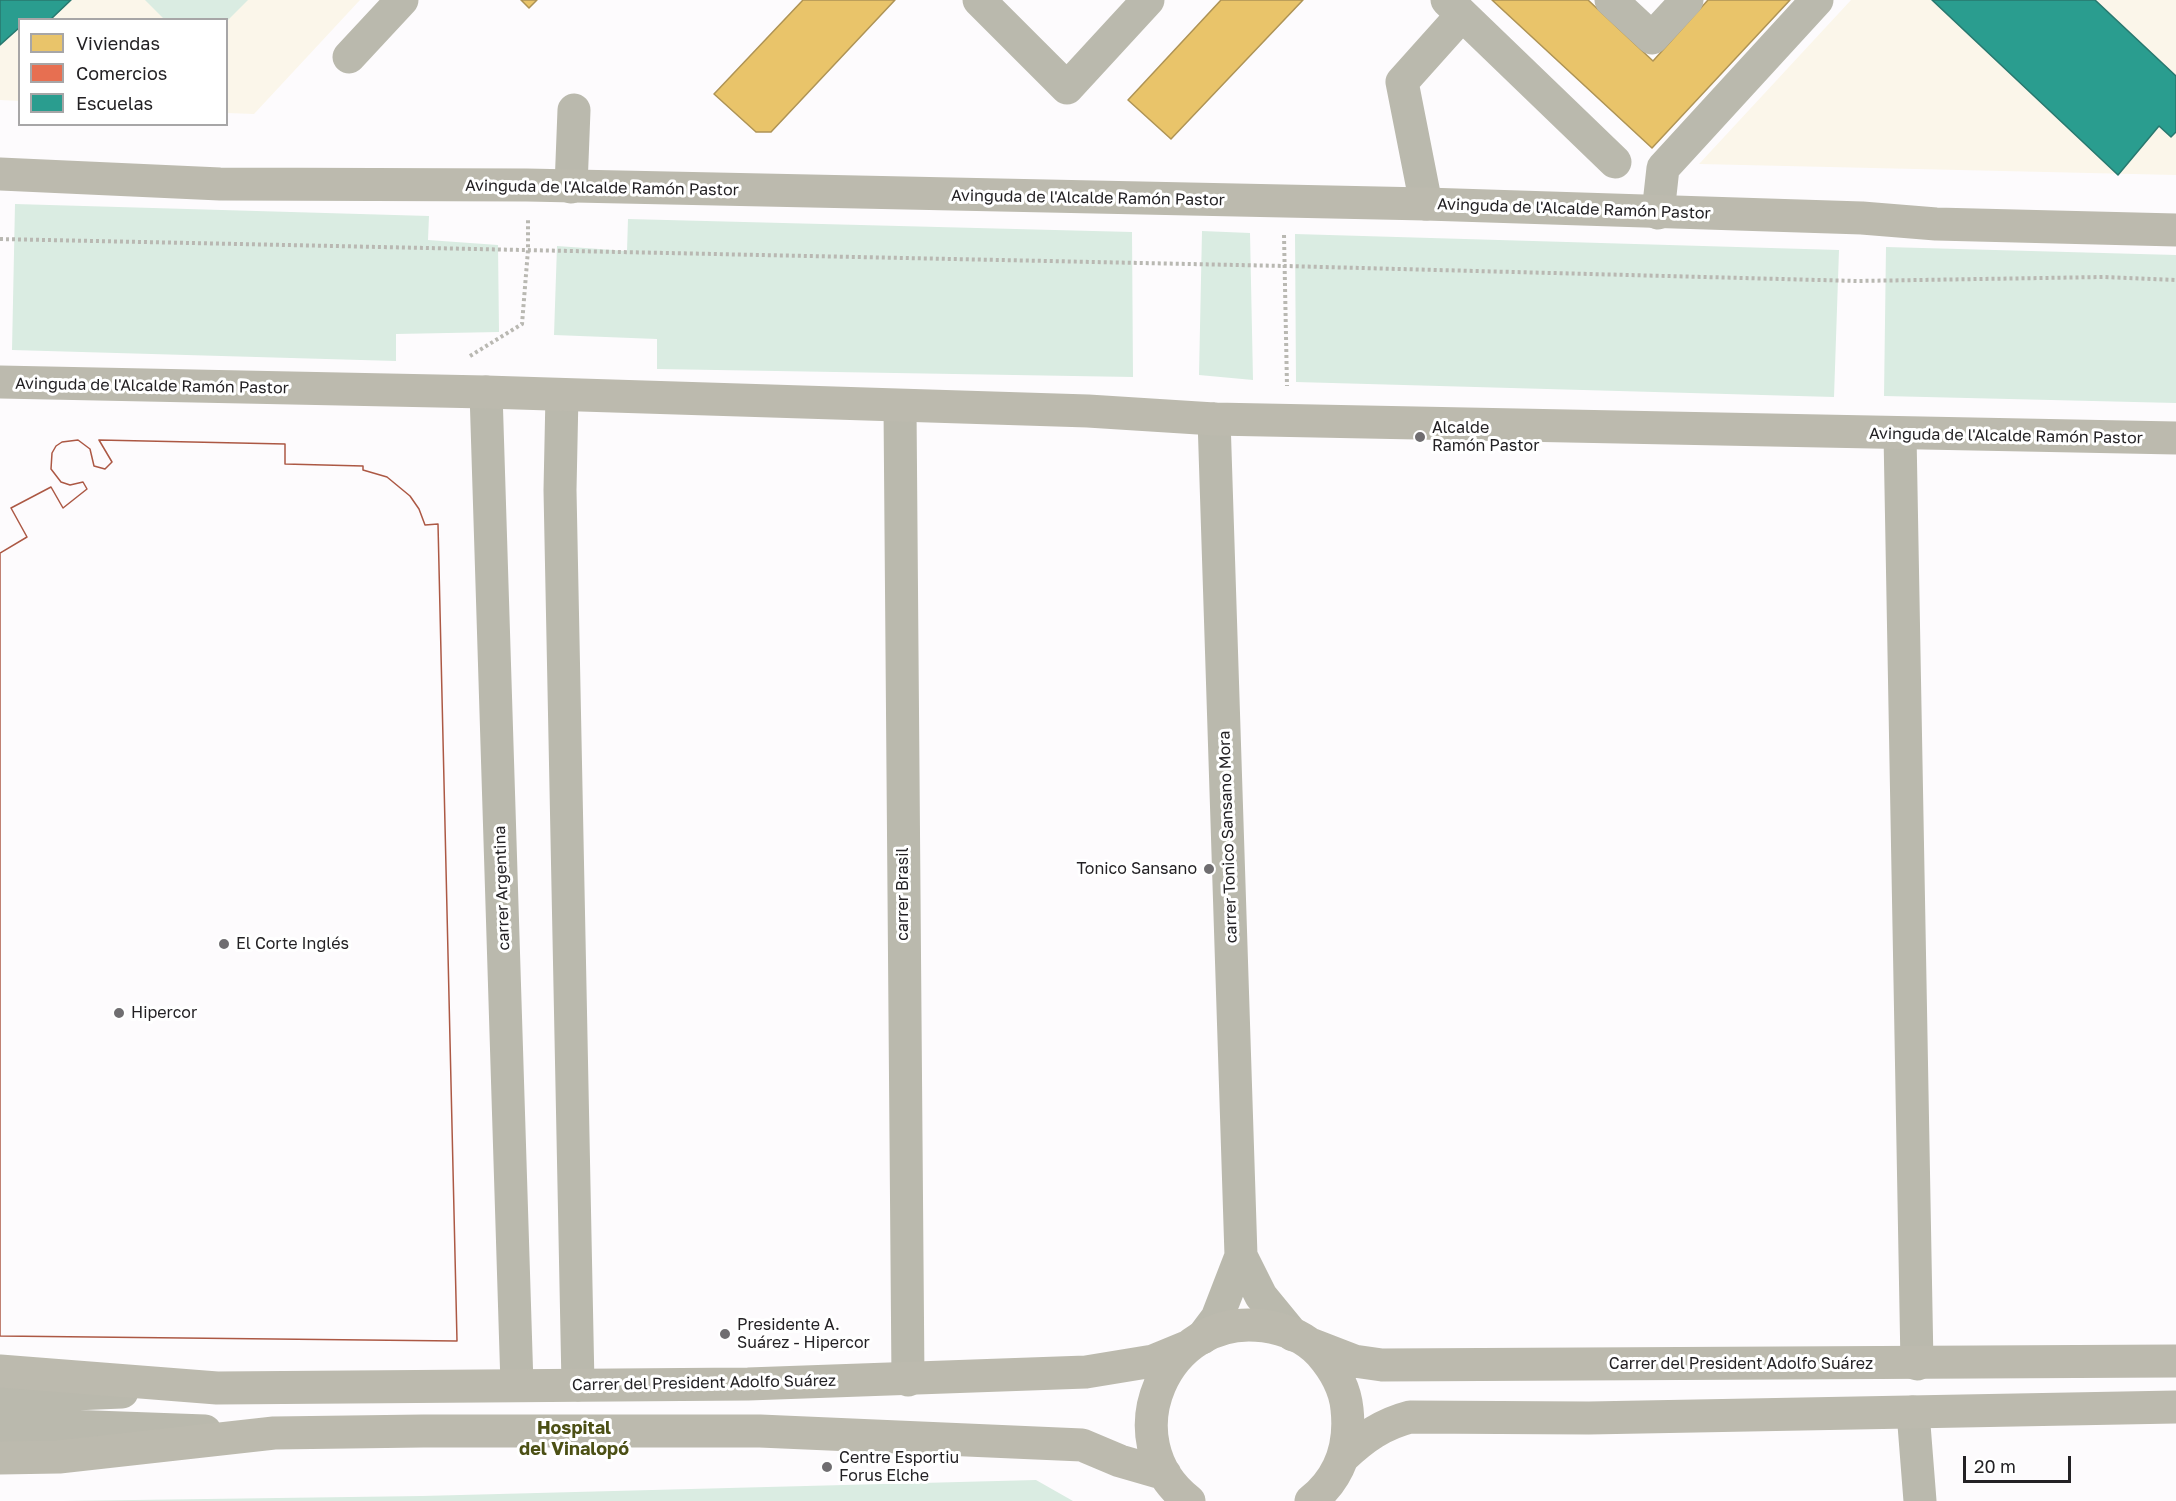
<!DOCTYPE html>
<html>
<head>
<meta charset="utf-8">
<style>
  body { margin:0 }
  #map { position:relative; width:2176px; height:1501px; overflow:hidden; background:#fdfbfd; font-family:"Golos Text",sans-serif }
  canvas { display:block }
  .legend { position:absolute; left:18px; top:18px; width:210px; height:108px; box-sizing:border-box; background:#fff; border:2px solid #a7a6a7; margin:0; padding:8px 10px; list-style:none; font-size:18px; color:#232124 }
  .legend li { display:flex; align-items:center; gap:12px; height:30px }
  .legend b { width:30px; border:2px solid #a7a6a7 }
  .scale { position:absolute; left:1963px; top:1456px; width:108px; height:27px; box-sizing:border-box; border:3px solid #232124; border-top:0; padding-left:8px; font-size:18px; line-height:21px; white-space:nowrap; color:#232124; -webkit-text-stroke:4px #fff; paint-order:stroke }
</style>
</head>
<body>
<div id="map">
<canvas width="2176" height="1501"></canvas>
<ul class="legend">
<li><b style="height:16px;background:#e9c46a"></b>Viviendas</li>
<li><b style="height:16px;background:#e76f51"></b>Comercios</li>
<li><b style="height:16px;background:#2a9d8f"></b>Escuelas</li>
</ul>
<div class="scale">20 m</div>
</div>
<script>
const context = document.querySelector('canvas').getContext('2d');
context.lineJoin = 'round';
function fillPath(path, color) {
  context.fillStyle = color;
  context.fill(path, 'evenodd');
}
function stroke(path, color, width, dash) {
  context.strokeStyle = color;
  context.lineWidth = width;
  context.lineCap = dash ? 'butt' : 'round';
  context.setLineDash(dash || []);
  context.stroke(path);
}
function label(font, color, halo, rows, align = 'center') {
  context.font = font + ' "Golos Text",sans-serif';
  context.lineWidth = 6;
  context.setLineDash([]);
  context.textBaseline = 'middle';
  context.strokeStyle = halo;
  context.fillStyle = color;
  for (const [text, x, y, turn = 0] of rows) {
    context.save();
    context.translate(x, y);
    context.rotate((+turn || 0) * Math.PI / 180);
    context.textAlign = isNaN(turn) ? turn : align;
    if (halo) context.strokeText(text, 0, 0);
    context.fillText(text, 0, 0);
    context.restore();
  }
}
fillPath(new Path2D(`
  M 0,0 L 360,0 L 254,114 L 227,113 L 226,20 L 20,20 L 19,101 L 0,100 Z
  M 1851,0 L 2176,0 L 2176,175 L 1699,164 Z`), '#fbf6ea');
fillPath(new Path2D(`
  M 145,0 L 248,0 L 227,21 L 164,19 Z
  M 15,204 L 429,216 L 428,240 L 498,245 L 499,332 L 396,334 L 396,361 L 12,350 Z
  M 628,219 L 1132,232 L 1133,377 L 657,369 L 657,339 L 554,335 L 557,246 L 627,251 Z
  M 1202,231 L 1250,233 L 1253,380 L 1199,375 Z
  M 1295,234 L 1839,250 L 1834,397 L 1296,382 Z
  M 1886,247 L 2176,255 L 2176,403 L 1884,396 Z
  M 1036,1480 L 1073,1501 L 62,1501 L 422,1496 Z`), '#daece2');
const homes = new Path2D(`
  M 521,0 L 537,0 L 529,8 Z
  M 803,0 L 895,0 L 771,132 L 756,132 L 714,94 Z
  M 1221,0 L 1303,0 L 1171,139 L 1128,100 Z
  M 1492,0 L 1588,0 L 1653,61 L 1708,0 L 1790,0 L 1652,148 Z`);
fillPath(homes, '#e9c46a');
stroke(homes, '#ae9355', 1.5);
const shops = new Path2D(`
  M 78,440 L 90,449 L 94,466 L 105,469 L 112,462 L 99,440 L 285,444 L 285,464 L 363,466 L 363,470 L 387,477 L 410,496 L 419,509 L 425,525 L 438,524 L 457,1341 L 0,1336 L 0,553 L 27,537 L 11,508 L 51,487 L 63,508 L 87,489 L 83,482 L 70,485 L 61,482 L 51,469 L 52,453 L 56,446 L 62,442 Z
  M 78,440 L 90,449 L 94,466 L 105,469 L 112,462 L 99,440 L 285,444 L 285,464 L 363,466 L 363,470 L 387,477 L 410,496 L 419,509 L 425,525 L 438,524 L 457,1341 L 0,1336 L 0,553 L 27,537 L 11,508 L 51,487 L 63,508 L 87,489 L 83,482 L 70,485 L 61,482 L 51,469 L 52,453 L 56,446 L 62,442 Z`);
fillPath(shops, '#e76f51');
stroke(shops, '#ac5844', 1.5);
const schools = new Path2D(`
  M 0,0 L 71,0 L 50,20 L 20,20 L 20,27 L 0,45 Z
  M 1932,0 L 2095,0 L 2176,76 L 2176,132 L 2171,137 L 2159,126 L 2118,175 Z`);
fillPath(schools, '#2a9d8f');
stroke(schools, '#28786f', 1.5);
stroke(new Path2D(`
  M 1284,235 L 1287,386
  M 0,239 L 1285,266 L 1857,281 L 2104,277 L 2176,280
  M 470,356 L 522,324 L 528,250 L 528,219`), '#b9b8b2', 4, [3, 3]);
stroke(new Path2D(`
  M 979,0 L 1067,88 L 1148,0
  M 1447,0 L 1615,162
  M 1611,0 L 1652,38 L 1687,0
  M 349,57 L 402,0
  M 571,187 L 574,110
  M 1426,204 L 1402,82 L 1462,15
  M 1658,213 L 1663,168 L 1817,0
  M 486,392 L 517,1385
  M 562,395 L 560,490 L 578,1385
  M 900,407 L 908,1380
  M 1900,434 L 1917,1364
  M 1241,1256 L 1261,1296 L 1293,1335
  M 1202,1338 L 1217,1318 L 1241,1256 L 1214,419
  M 0,1397 L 122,1392
  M 1913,1412 L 1920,1501
  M 0,1427 L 67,1426 L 205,1431`), '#bab9ad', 33);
stroke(new Path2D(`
  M 0,174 L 220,184 L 527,185 L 1426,204 L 1862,218 L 1936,224 L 2176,230
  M 0,382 L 486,392 L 1088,411 L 1214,419 L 2176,438
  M 1310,1344 L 1354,1361 L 1382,1365 L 2176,1361
  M 0,1371 L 217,1388 L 748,1384 L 1086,1372 L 1153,1361 L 1187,1347
  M 1343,1457 C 1364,1437 1383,1424 1410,1417 L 1589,1418 L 2176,1407
  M 0,1458 L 59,1457 L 274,1433 L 423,1431 L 760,1431 L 1082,1445 L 1120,1461 L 1165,1474
  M 1189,1501 C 1110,1440 1165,1312 1264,1326 C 1285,1329 1305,1337 1320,1353 C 1334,1369 1345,1387 1347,1409 C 1351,1445 1340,1478 1311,1501`), '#bcbaae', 33);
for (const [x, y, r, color] of [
  [1420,437,6,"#6f6d70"],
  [1209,869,6,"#6f6d70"],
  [224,944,6,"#6f6d70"],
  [119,1013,6,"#6f6d70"],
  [725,1334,6,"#6f6d70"],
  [827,1467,6,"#6f6d70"]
]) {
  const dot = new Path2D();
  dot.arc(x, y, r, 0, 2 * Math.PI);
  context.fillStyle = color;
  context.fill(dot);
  stroke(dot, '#fff', 2);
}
label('16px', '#232124', '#fff', [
  ["Avinguda de l'Alcalde Ramón Pastor",602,188,1],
  ["Avinguda de l'Alcalde Ramón Pastor",1088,198,1],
  ["Avinguda de l'Alcalde Ramón Pastor",1574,209,2],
  ["Avinguda de l'Alcalde Ramón Pastor",152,386,1],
  ["Avinguda de l'Alcalde Ramón Pastor",2006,436,1],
  ["carrer Tonico Sansano Mora",1228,837,-92],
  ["carrer Argentina",502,888,-92],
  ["carrer Brasil",903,894,-90],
  ["Carrer del President Adolfo Suárez",1741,1364],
  ["Carrer del President Adolfo Suárez",704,1383,-1]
]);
label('16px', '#232124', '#fff', [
  ["Alcalde",1432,428],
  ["Ramón Pastor",1432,446],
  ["Tonico Sansano",1197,869,"right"],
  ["El Corte Inglés",236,944],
  ["Hipercor",131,1013],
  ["Presidente A.",737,1325],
  ["Suárez - Hipercor",737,1343],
  ["Centre Esportiu",839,1458],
  ["Forus Elche",839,1476]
], 'left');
label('bold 18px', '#4c5015', '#fff', [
  ["Hospital",574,1428],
  ["del Vinalopó",574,1449]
]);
</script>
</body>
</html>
